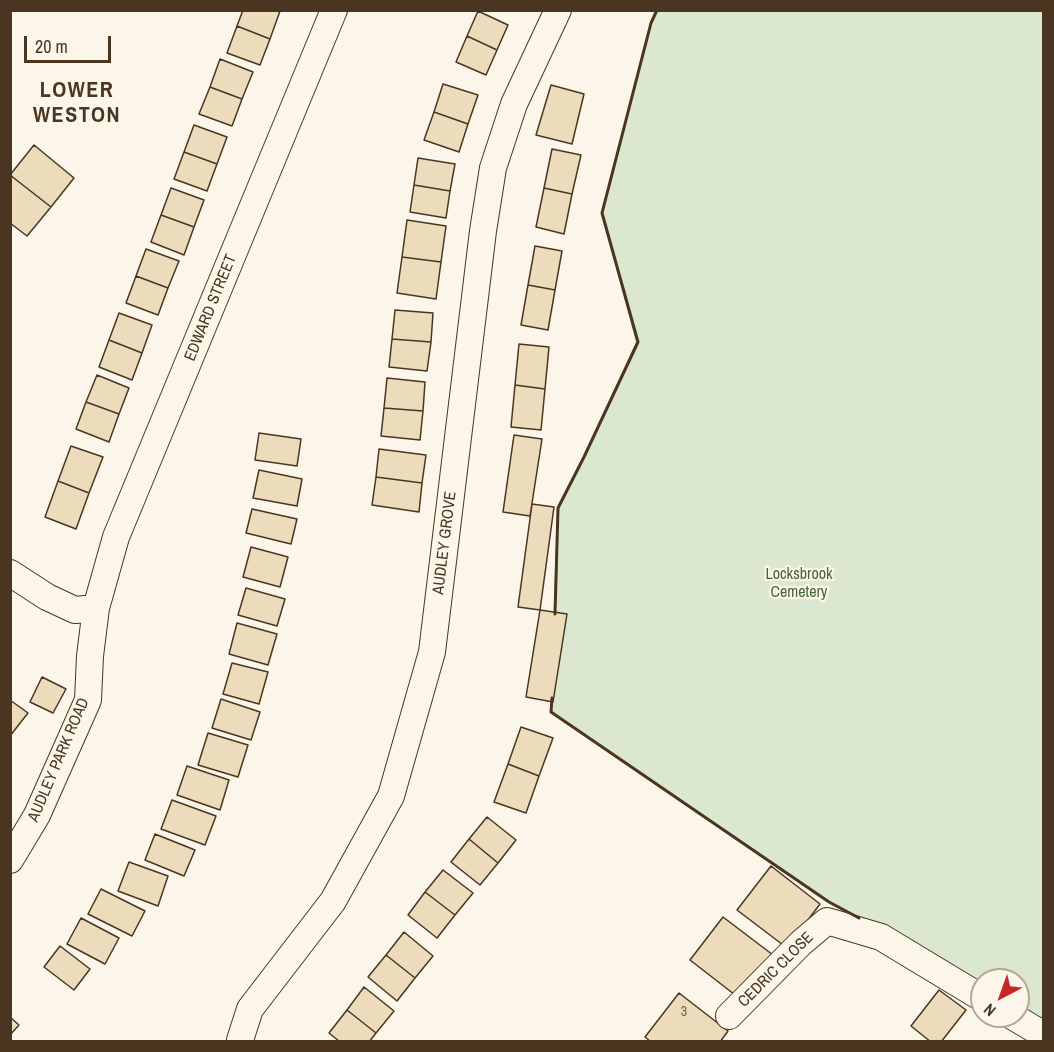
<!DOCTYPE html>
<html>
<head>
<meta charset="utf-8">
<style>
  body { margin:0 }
  #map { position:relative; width:1054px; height:1052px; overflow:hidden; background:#fbf6e9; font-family:"Archivo Narrow",sans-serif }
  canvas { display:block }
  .frame { position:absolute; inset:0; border:12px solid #4a3520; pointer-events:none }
  .north { position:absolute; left:970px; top:968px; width:60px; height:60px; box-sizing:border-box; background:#fbf6e9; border:2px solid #b4a999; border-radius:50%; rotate:221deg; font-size:16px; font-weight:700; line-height:24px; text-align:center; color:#4a3520 }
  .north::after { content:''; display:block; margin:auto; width:21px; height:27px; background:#c62828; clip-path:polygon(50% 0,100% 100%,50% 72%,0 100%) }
  .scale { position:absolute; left:24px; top:36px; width:87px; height:27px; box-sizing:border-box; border:3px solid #4a3520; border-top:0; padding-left:8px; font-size:18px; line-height:21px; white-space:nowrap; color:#4a3520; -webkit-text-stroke:4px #fbf6e9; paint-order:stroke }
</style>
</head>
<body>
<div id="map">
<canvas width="1054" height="1052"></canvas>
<div class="frame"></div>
<div class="north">N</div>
<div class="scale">20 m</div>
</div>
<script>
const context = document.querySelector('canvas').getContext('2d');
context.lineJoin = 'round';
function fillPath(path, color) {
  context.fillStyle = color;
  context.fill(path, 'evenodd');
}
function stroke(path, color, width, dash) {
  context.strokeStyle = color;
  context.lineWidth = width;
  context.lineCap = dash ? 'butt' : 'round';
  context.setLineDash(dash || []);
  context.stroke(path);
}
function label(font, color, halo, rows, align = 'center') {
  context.font = font + ' "Archivo Narrow",sans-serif';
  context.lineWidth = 4.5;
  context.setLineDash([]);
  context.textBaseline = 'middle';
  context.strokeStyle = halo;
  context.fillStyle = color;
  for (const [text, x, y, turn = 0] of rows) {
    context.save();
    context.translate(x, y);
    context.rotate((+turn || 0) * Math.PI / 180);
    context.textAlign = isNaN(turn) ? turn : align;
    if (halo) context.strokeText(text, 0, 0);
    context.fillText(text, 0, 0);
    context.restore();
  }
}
const green = new Path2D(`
  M 657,11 L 1043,11 L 1043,1020 L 1018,1006 L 1018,980 L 982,980 L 982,986 L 829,902 L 551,712 L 558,508 L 584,457 L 637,342 L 602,213 L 651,23 Z`);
fillPath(green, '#dce7d0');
stroke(green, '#887966', 1.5);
const building = new Path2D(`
  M 243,10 L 280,11 L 270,39 L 237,26 Z
  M 478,11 L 508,25 L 497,50 L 467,36 Z
  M 237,26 L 270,39 L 260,65 L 227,53 Z
  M 467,36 L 497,50 L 486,75 L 456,62 Z
  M 220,59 L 253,72 L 242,99 L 210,87 Z
  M 443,84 L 478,95 L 468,124 L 434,112 Z
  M 551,85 L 584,94 L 572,144 L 536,135 Z
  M 210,87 L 242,99 L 232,126 L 199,114 Z
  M 434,112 L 468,124 L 459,152 L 424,140 Z
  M 194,125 L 227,137 L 217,164 L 184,152 Z
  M 34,145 L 74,178 L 51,207 L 10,175 Z
  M 552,149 L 581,155 L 572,194 L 544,188 Z
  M 184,152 L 217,164 L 207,191 L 174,179 Z
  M 418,158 L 455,164 L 450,191 L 414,185 Z
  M 10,175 L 51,207 L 27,236 L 10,223 Z
  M 414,185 L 450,191 L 446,218 L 410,212 Z
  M 171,188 L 204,200 L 194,227 L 161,215 Z
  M 544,188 L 572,194 L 564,234 L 536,227 Z
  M 161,215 L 194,227 L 184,255 L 151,242 Z
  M 407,220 L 446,226 L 441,262 L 402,257 Z
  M 535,246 L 562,251 L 555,290 L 528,285 Z
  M 146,249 L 179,261 L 168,288 L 136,276 Z
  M 402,257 L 441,262 L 436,299 L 397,293 Z
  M 136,276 L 168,288 L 158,315 L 126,303 Z
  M 528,285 L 555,290 L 548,330 L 521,325 Z
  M 395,310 L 433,313 L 431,342 L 392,339 Z
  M 119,313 L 152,325 L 142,353 L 109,340 Z
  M 392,339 L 431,342 L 427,371 L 389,367 Z
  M 109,340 L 142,353 L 132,380 L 99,367 Z
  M 519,344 L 549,347 L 545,389 L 515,385 Z
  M 97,375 L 129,388 L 119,414 L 86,402 Z
  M 387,378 L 425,382 L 423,411 L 384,408 Z
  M 515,385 L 545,389 L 541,430 L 511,427 Z
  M 86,402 L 119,414 L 109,442 L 76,429 Z
  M 384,408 L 423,411 L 420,440 L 381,436 Z
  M 259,433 L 301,439 L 297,466 L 255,460 Z
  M 514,435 L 542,439 L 530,516 L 503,512 Z
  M 71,446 L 103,457 L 89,493 L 58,481 Z
  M 379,449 L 426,455 L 422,483 L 376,477 Z
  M 259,470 L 302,479 L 297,506 L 253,498 Z
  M 376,477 L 422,483 L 419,512 L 372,505 Z
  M 58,481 L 89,493 L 76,529 L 45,517 Z
  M 532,504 L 554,507 L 540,610 L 518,607 Z
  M 252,509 L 297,519 L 291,544 L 246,533 Z
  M 251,547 L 288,557 L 280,587 L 243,577 Z
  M 246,588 L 285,599 L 277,626 L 238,615 Z
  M 540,610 L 567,614 L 553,702 L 526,697 Z
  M 237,623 L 277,634 L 268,665 L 229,654 Z
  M 232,663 L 268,672 L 259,704 L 223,694 Z
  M 42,677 L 66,689 L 53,713 L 30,702 Z
  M 221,699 L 260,712 L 251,740 L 212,728 Z
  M 10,700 L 28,713 L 10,736 Z
  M 521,727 L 553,738 L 539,776 L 508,764 Z
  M 208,733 L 248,745 L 238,777 L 198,765 Z
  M 508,764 L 539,776 L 526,813 L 494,802 Z
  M 187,766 L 229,780 L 220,810 L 177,795 Z
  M 172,800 L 216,816 L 205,845 L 161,829 Z
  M 487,817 L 516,840 L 498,863 L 469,839 Z
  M 155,834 L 195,850 L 184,876 L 145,860 Z
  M 469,839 L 498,863 L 480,885 L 451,862 Z
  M 129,862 L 168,876 L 158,906 L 118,891 Z
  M 771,866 L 820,904 L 787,948 L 737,910 Z
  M 443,870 L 473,893 L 455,915 L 425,892 Z
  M 101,889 L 145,911 L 132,936 L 88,914 Z
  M 425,892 L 455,915 L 437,938 L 408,915 Z
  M 723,917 L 773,955 L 739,998 L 690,960 Z
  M 81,918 L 119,938 L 105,964 L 67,944 Z
  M 404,932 L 433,956 L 415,978 L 386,955 Z
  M 60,946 L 90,969 L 74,990 L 44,967 Z
  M 386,955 L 415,978 L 397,1001 L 368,977 Z
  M 364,987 L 394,1011 L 376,1033 L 347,1010 Z
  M 939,990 L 966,1010 L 941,1042 L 931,1042 L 911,1026 Z
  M 679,993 L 728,1031 L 720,1042 L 651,1042 L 645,1037 Z
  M 347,1010 L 376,1033 L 369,1042 L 340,1042 L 329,1033 Z
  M 10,1017 L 19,1025 L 10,1035 Z`);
fillPath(building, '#ecdcbc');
stroke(building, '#4a3520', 1.5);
const minor = new Path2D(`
  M 10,573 L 47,597 L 75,610 L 96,608 L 90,656 L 88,700 L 37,815 L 10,860
  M 96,608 L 116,537 L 334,10
  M 729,1016 L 801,943 L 827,921 L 881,937 L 982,998
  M 1012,1016 L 1044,1035
  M 240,1040 L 250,1009 L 333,901 L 391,796 L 432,652 L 483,231 L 493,168 L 514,104 L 558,10`);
stroke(minor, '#4a3520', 28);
stroke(minor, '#fbf6e9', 26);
stroke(new Path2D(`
  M 555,614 L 558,508 L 584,457 L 638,342 L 602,213 L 651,23 L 657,10
  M 552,698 L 551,712 L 829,902 L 859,918`), '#4a3520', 3);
label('14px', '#725f47', null, [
  ["3",684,1012]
]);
label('16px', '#4a3520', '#fbf6e9', [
  ["EDWARD STREET",211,308,-68],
  ["AUDLEY GROVE",445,543,-83],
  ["AUDLEY PARK ROAD",59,760,-67],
  ["CEDRIC CLOSE",776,970,-45]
]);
label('16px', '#436837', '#fbf6e9', [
  ["Locksbrook",799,575],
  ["Cemetery",799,593]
]);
context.letterSpacing = '1.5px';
label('bold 22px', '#4a3520', '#fbf6e9', [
  ["LOWER",77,91],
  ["WESTON",77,116]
]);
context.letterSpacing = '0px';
</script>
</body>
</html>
